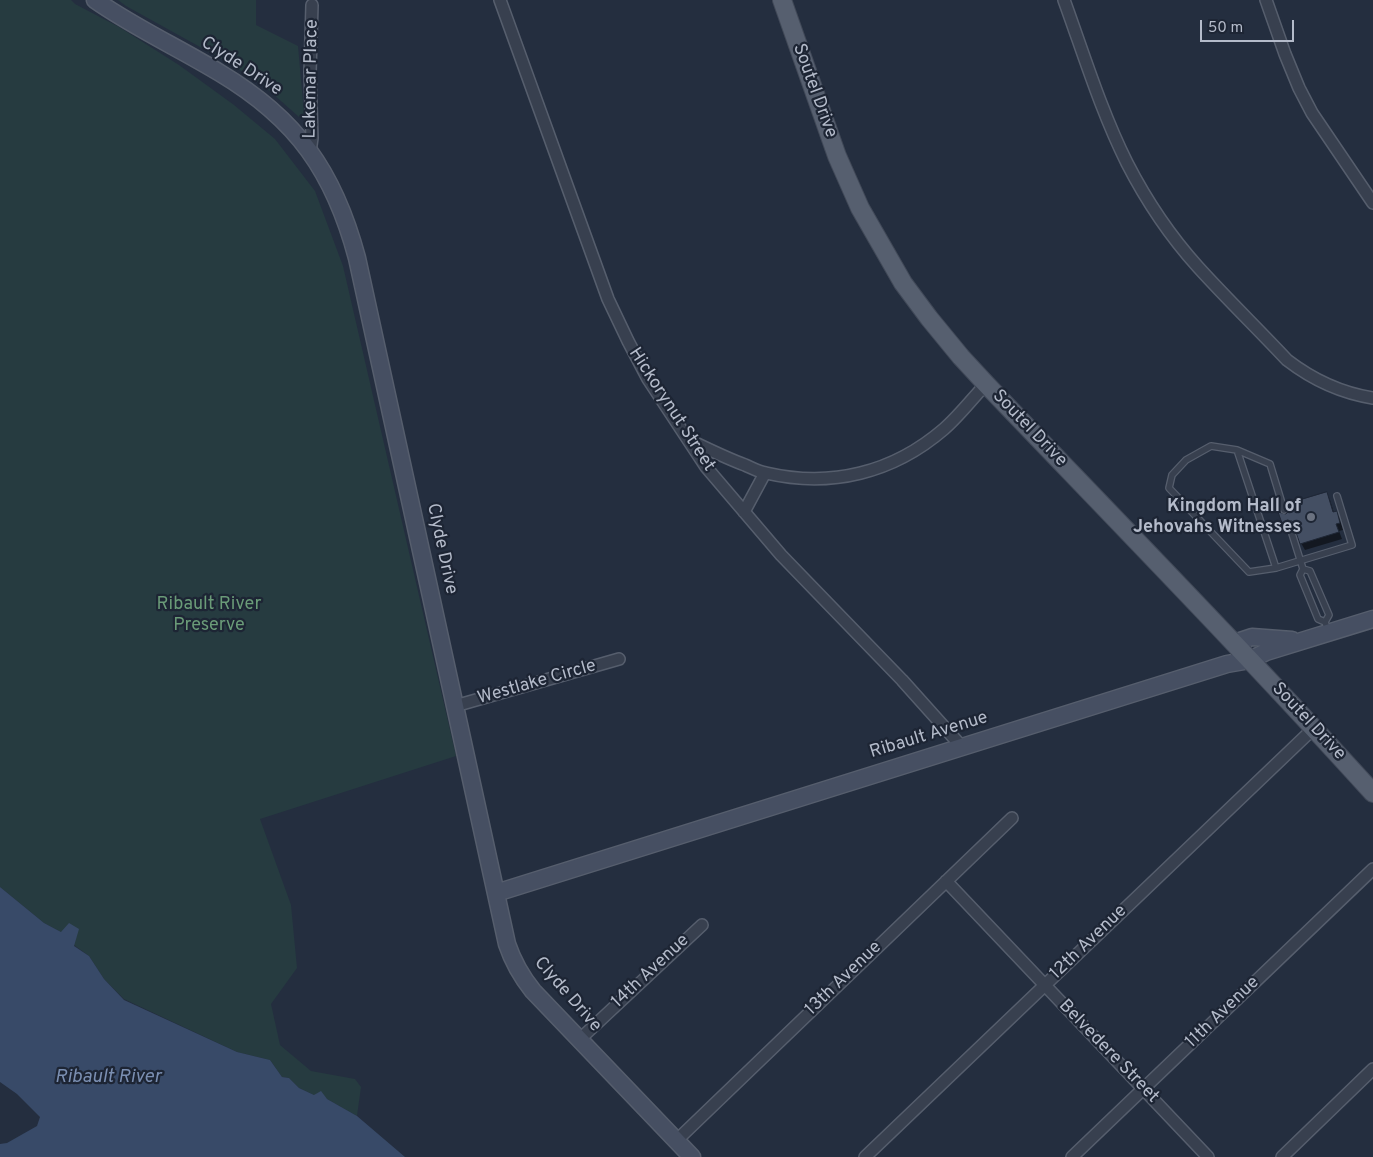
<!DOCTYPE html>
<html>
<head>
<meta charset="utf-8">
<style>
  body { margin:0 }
  #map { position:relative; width:1373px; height:1157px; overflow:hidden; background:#242e3f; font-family:Overpass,sans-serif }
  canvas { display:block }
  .scale { position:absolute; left:1200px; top:20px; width:94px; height:22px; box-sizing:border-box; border:2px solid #b4bbca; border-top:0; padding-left:6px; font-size:15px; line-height:18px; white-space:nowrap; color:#b4bbca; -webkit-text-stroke:4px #1d2534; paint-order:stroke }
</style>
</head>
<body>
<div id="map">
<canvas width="1373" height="1157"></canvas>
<div class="scale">50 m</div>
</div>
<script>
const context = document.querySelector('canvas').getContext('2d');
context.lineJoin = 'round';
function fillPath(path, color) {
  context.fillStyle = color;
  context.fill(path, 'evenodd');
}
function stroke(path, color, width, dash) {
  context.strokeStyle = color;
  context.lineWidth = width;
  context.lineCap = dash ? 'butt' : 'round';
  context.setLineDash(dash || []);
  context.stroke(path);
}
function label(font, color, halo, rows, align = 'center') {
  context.font = font + ' Overpass,sans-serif';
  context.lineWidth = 4.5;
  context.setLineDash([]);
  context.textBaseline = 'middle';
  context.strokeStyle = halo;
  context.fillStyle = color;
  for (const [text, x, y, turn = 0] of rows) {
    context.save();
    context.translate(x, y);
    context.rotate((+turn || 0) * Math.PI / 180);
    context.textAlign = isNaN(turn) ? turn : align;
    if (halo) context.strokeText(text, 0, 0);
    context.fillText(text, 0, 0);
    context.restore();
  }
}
fillPath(new Path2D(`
  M 0,0 L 71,0 L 75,4 L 119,27 L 179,65 L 234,105 L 275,139 L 315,191 L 343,266 L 456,756 L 260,819 L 291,905 L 297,968 L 271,1004 L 280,1045 L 311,1071 L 355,1079 L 361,1087 L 357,1116 L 327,1099 L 314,1095 L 299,1088 L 289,1078 L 282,1077 L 270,1060 L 237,1052 L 124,999 L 104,979 L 89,956 L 74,945 L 61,932 L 44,923 L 0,887 Z
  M 118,0 L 256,0 L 256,25 L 298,46 L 304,113 L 299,117 L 264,86 L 229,63 L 126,6 Z`), '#263b40');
fillPath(new Path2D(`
  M 0,887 L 44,923 L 61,932 L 69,923 L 79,929 L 74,946 L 89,956 L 104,979 L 124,1000 L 237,1052 L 270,1060 L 282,1077 L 289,1078 L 299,1088 L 314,1095 L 321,1091 L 327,1099 L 357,1116 L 405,1157 L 0,1157 L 0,1144 L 7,1143 L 37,1126 L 40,1117 L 17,1094 L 0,1082 Z`), '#384a68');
fillPath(new Path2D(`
  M 1326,493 L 1330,500 L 1334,513 L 1336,512 L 1340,519 L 1343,530 L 1339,531 L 1342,539 L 1305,550 L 1301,543 L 1296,527 L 1291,526 L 1288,530 L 1288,532 L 1284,525 L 1286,516 Z`), '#0007');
const building = new Path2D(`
  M 1327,492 L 1333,512 L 1337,511 L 1340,523 L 1336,524 L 1339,532 L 1300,544 L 1292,521 L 1287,520 L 1285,523 L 1284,525 L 1283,526 L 1278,512 L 1286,514 L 1289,511 L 1287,504 Z`);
fillPath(building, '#444f63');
stroke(building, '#1f2736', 1);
const lane = new Path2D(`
  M 1237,450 L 1276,568 L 1352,545 L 1337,496
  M 1289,524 L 1303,569 L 1300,575 L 1318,619 L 1325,622
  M 1276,568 L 1249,572 L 1169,488 L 1172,475 L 1186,460 L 1211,446 L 1237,450 L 1270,464 L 1284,510
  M 1303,569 L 1310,571 L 1329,615 L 1325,622 L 1326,625`);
const street = new Path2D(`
  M 500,0 L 608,299 L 628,341 L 648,379 L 706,467 L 781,555 L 902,680 L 962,747
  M 1064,0 C 1084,55 1101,111 1127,163 C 1146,200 1170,236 1198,267 C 1227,299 1258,329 1287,360 C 1313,380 1341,393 1373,398
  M 1266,0 L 1285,54 L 1299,88 L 1312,113 L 1373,203
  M 310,152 L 312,138 L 310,72 L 312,5
  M 689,440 C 708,449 726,458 745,465 C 752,468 759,472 766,473 C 831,488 893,473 944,429 C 959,416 972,399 986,384
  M 744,512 L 765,473
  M 455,706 L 619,659
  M 946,881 L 1208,1157
  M 579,1040 L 702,925
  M 676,1141 L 1012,818
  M 865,1157 L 1314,728
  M 1072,1157 L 1373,869
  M 1282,1157 L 1373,1069`);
const secondary = new Path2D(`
  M 95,0 C 135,28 179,48 220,73 C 297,119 334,172 357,258 L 507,944 C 513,962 521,976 533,991 L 692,1157
  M 1234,643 L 1252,637 L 1292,640
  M 496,893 L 1227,664 L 1250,660 L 1266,652 L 1373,619`);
const primary = new Path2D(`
  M 782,0 L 837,156 L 860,208 L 903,283 L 929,318 L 961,357 L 986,384 C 1116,520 1247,654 1373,793`);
stroke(lane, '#565e6d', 8);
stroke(street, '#565e6d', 14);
stroke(secondary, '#565e6d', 19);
stroke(primary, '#414958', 20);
stroke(lane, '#38404f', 5.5);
stroke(street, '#38404f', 11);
stroke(secondary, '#464f62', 16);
stroke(primary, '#565f6f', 18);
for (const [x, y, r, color] of [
  [1311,517,5,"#6b7280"]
]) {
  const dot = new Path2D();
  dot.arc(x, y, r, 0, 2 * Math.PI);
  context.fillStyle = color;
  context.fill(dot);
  stroke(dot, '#1d2534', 2);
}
label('18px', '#b4bbca', '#1d2534', [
  ["Clyde Drive",241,67,33],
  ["Lakemar Place",312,79,-89],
  ["Soutel Drive",814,91,70],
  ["Hickorynut Street",671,410,57],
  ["Soutel Drive",1029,429,46],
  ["Clyde Drive",441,549,78],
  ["Westlake Circle",537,683,-16],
  ["Soutel Drive",1308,722,47],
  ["Ribault Avenue",929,736,-17],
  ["12th Avenue",1089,943,-44],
  ["14th Avenue",651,972,-43],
  ["13th Avenue",844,979,-44],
  ["Clyde Drive",567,995,49],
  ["11th Avenue",1223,1013,-44],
  ["Belvedere Street",1108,1052,46]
]);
label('bold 18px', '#b4bbca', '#1d2534', [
  ["Kingdom Hall of",1301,507],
  ["Jehovahs Witnesses",1301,528]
], 'right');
label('18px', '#6a9b78', '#1d2534', [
  ["Ribault River",209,605],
  ["Preserve",209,626]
]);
label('italic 19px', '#7b8fb2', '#1d2534', [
  ["Ribault River",108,1078]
]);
</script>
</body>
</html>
